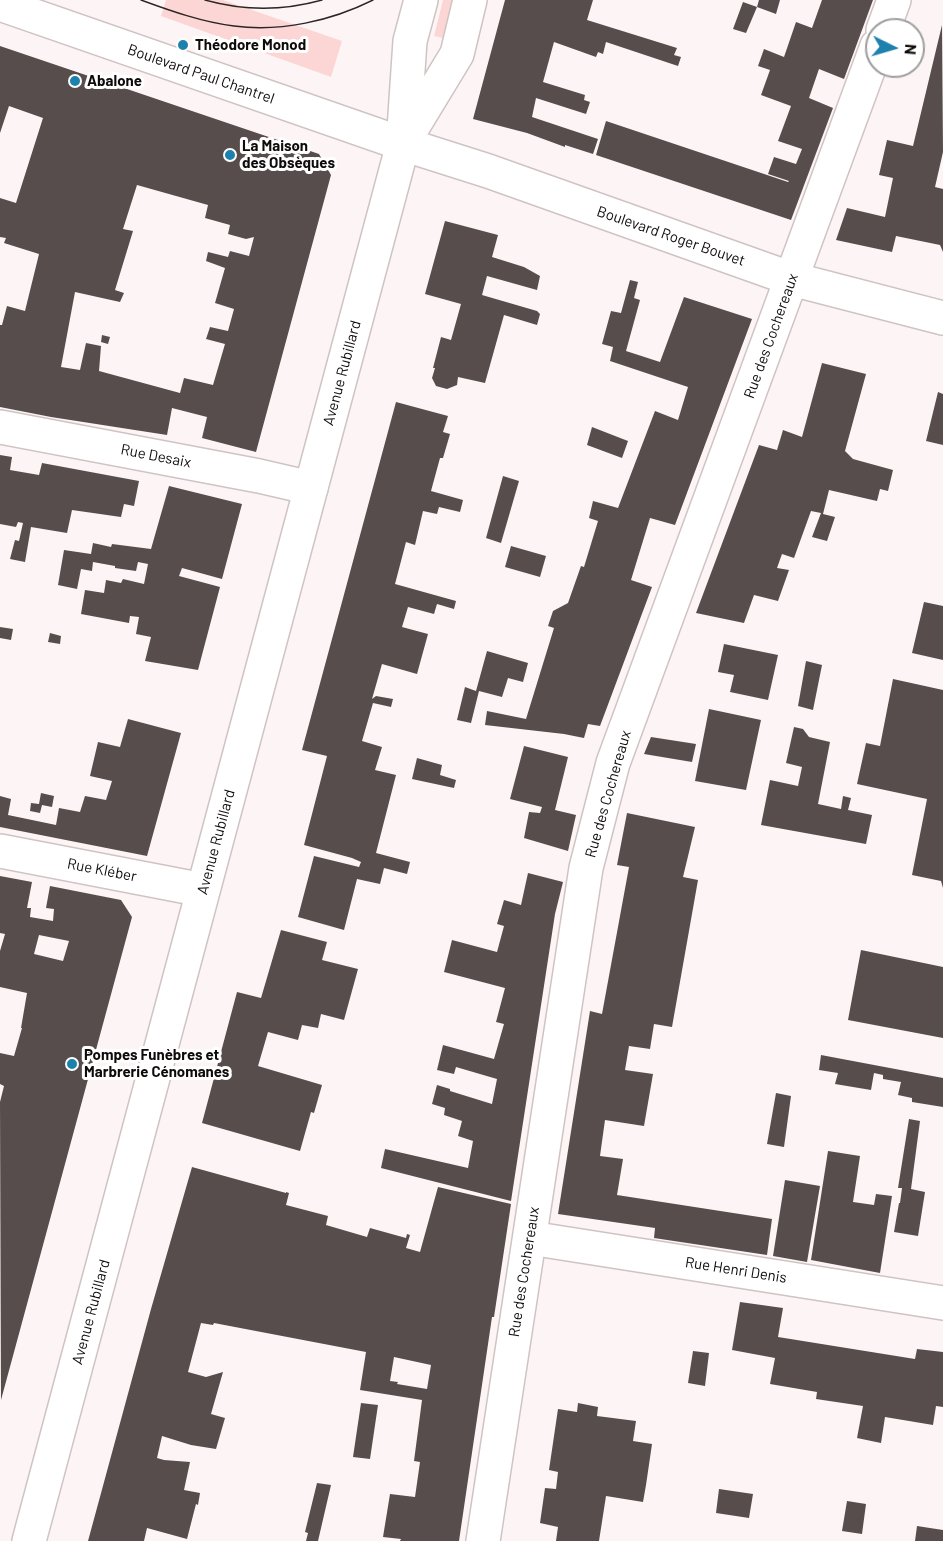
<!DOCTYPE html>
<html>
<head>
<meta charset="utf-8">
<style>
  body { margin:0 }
  #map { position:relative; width:943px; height:1541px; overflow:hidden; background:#fdf5f5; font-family:Barlow,sans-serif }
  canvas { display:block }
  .north { position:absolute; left:865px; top:18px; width:60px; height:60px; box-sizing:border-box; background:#fff; border:2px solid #9f9d9d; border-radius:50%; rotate:95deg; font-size:16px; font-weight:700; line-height:24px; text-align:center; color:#0f0b0b }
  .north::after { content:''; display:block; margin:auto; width:21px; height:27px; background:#1c81ac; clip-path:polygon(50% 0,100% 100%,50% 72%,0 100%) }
</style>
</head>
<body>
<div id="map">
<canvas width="943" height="1541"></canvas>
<div class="north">N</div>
</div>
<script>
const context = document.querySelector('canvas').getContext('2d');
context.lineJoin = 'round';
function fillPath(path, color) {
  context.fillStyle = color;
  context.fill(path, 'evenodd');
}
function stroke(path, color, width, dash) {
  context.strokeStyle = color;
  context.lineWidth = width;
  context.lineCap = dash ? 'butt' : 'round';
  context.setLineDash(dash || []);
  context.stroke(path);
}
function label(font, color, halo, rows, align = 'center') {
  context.font = font + ' Barlow,sans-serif';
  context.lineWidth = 6;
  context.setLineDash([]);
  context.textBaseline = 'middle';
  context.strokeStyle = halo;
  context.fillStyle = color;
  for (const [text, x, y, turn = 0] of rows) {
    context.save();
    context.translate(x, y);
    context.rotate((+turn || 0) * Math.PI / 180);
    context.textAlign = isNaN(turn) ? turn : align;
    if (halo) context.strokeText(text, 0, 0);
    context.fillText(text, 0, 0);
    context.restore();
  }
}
fillPath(new Path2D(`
  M 166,0 L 223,0 L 342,41 L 331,77 L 161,16 Z
  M 443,0 L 454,0 L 443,38 L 434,36 Z`), '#fcd6d4');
fillPath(new Path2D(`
  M 505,0 L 593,0 L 587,20 L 677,48 L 674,55 L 681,57 L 678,66 L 606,42 L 603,54 L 598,52 L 596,57 L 554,42 L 543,82 L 585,95 L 584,100 L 590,102 L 586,114 L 536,98 L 532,117 L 598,139 L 593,154 L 565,145 L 565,147 L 527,133 L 473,119 Z
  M 759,0 L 780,0 L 776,14 L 757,7 L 746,33 L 733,29 L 743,2 L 757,7 Z
  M 822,0 L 873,0 L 844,79 L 819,69 L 809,98 L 833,108 L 791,220 L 596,155 L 606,121 L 788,182 L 789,181 L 768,174 L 774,157 L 796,164 L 802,149 L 778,141 L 791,106 L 761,95 L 770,70 L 758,66 L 764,49 L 784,57 L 796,22 L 812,28 Z
  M 942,25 L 943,152 L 935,187 L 943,189 L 943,252 L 940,245 L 896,236 L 892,252 L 836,240 L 847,208 L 885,217 L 893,178 L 879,175 L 887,140 L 913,146 Z
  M 0,46 L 319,154 L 331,175 L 256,452 L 202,438 L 207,417 L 172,408 L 167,435 L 51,417 L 0,407 L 0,325 L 2,325 L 7,306 L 25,311 L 39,254 L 4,243 L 6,238 L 0,237 L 0,198 L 16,203 L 43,118 L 9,106 L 0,133 ZM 137,185 L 208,205 L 205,218 L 230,225 L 228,234 L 246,239 L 254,237 L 249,256 L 230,251 L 228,257 L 208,252 L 206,261 L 225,268 L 215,303 L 234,309 L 228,331 L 210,327 L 206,339 L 225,344 L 213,385 L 184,378 L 180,393 L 99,371 L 101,346 L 86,343 L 80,370 L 61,367 L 75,292 L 120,302 L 124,293 L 115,290 L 133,231 L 123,229 Z
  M 445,221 L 498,235 L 492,257 L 524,267 L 540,276 L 537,290 L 487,276 L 482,295 L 537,311 L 540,314 L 537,325 L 504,315 L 485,383 L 458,377 L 457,385 L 447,389 L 436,386 L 432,378 L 435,368 L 433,368 L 441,337 L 451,340 L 461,304 L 425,294 Z
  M 630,280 L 638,282 L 634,298 L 640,300 L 626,351 L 660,362 L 684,297 L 752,319 L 675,525 L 650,518 L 631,580 L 652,587 L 600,726 L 588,724 L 584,738 L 564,734 L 485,725 L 487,711 L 526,719 L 554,628 L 548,626 L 553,611 L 568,603 L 581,566 L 584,567 L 598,521 L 589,518 L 593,501 L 618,508 L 655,411 L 678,420 L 688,387 L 610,361 L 613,347 L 602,344 L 611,311 L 621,313 Z
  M 102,335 L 110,337 L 108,344 L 101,342 Z
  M 822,363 L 866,374 L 845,451 L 853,459 L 893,470 L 888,491 L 880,489 L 877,501 L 829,490 L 823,514 L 835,517 L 827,541 L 812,537 L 821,513 L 811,511 L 794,558 L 782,554 L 777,568 L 789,570 L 778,601 L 754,595 L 744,623 L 696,613 L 759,445 L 777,450 L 783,430 L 802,437 Z
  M 938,392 L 943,394 L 943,445 L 926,441 Z
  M 396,402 L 448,416 L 443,432 L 450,434 L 443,458 L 440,458 L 431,491 L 463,500 L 460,512 L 439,507 L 437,514 L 423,511 L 415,545 L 406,542 L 395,584 L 456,601 L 454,609 L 437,604 L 434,614 L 408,607 L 402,627 L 428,634 L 417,674 L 382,664 L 372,699 L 376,696 L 393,699 L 391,707 L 373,703 L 362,741 L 382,747 L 375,770 L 396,775 L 376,853 L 410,862 L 407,874 L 384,868 L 380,884 L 357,879 L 344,930 L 298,917 L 314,856 L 359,867 L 361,862 L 352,858 L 304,845 L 327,756 L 302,750 Z
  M 592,427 L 628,441 L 622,458 L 587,445 Z
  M 0,455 L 12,457 L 10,470 L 39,475 L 42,463 L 139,481 L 134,506 L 124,504 L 121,517 L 72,510 L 67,533 L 31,527 L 25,562 L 10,559 L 15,540 L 19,541 L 23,523 L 18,522 L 16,527 L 0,524 Z
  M 503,476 L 519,481 L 501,543 L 486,538 Z
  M 169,486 L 242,504 L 222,579 L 182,568 L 179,576 L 220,587 L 198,670 L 145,661 L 151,637 L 136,634 L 139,617 L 130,616 L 129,623 L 81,614 L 85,590 L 104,593 L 106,580 L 121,583 L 123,579 L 144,584 L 148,564 L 138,562 L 136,571 L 115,568 L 115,566 L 93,562 L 92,571 L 81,569 L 77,589 L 58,585 L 64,550 L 91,554 L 93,543 L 111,547 L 112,544 L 151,549 Z
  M 511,546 L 546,556 L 540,577 L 505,567 Z
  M 924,602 L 943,606 L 943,660 L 912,653 Z
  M 0,627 L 13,629 L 11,640 L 0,638 Z
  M 50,633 L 61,636 L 60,644 L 48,642 Z
  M 724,644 L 778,655 L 768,700 L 730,692 L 734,675 L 718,672 Z
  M 487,651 L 528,663 L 523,682 L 508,678 L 502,697 L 479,691 L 471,723 L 457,720 L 465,687 L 476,691 Z
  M 806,661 L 822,665 L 813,710 L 798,706 Z
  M 893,679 L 943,690 L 943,888 L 941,881 L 912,875 L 927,799 L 857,784 L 866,743 L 880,746 Z
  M 709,709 L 761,720 L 746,790 L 695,781 Z
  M 128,719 L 181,733 L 147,856 L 0,827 L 0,796 L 11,799 L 8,815 L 56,825 L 59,808 L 80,812 L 85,796 L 106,800 L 112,781 L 90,776 L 98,742 L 120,747 Z
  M 794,727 L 803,729 L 809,737 L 830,742 L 818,804 L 841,809 L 843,796 L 851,798 L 848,810 L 872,815 L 866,844 L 761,825 L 770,780 L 798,786 L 802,767 L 786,763 Z
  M 651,737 L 696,744 L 692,762 L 644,754 Z
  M 524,746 L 568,757 L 555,810 L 576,815 L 568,851 L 524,838 L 529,812 L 540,813 L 542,807 L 510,799 Z
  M 417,758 L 442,765 L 440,775 L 456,780 L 454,788 L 412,779 Z
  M 41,793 L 54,796 L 52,807 L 42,805 L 40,813 L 30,811 L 31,803 L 39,804 Z
  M 627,813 L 695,827 L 683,877 L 698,880 L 672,1027 L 654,1024 L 650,1049 L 629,1046 L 625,1070 L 653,1074 L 644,1126 L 605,1120 L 600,1156 L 623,1159 L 617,1195 L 772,1219 L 767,1255 L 654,1238 L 655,1228 L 558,1214 L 590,1011 L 602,1014 L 629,867 L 617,865 Z
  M 528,873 L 563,882 L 555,914 L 511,1201 L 381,1168 L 385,1149 L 468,1168 L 473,1141 L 458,1136 L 462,1121 L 444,1115 L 445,1108 L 432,1104 L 437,1085 L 450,1089 L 450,1091 L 492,1104 L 497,1079 L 456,1067 L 454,1074 L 437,1070 L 443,1045 L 494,1059 L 504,1024 L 496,1022 L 505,988 L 444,972 L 452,940 L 497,952 L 504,926 L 497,924 L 504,900 L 521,905 Z
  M 0,876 L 32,882 L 27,908 L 31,908 L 30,917 L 53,921 L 54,909 L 46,908 L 50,886 L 121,900 L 132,917 L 1,1400 L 0,1102 L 4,1086 L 0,1084 L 0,1053 L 14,1056 L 22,1028 L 21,1028 L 27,993 L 0,987 L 0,951 L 5,934 L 0,933 ZM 39,935 L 69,941 L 63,961 L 34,954 Z
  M 281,930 L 327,942 L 322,960 L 358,969 L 344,1020 L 321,1014 L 318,1028 L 302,1025 L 298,1040 L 268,1032 L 258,1066 L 322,1085 L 314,1113 L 311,1112 L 300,1151 L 202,1123 L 237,992 L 261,998 Z
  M 861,950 L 943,967 L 943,1038 L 848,1020 Z
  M 821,1055 L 943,1078 L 943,1107 L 912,1102 L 912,1098 L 898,1095 L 901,1082 L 883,1079 L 883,1075 L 874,1073 L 871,1090 L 835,1084 L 838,1073 L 819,1070 Z
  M 776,1093 L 791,1096 L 784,1147 L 767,1144 Z
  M 909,1119 L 920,1121 L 911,1189 L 925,1192 L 918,1236 L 894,1232 L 899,1203 L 900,1203 L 902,1188 L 898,1188 Z
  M 828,1151 L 860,1156 L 853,1202 L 874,1205 L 876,1194 L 892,1196 L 880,1273 L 811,1260 Z
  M 192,1167 L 286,1193 L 286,1192 L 289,1193 L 286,1205 L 328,1216 L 326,1225 L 367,1237 L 370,1228 L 406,1238 L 407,1234 L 410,1235 L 406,1248 L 420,1252 L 438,1187 L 511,1204 L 494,1317 L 492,1317 L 459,1541 L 400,1541 L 401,1539 L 383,1537 L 390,1494 L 415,1497 L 420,1462 L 414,1461 L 422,1400 L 360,1390 L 366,1352 L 214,1323 L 213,1325 L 201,1323 L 188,1372 L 206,1377 L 223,1372 L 211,1414 L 225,1418 L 216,1449 L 191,1445 L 162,1436 L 157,1458 L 164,1460 L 190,1462 L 184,1490 L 200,1493 L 198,1505 L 196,1504 L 187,1539 L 147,1528 L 144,1541 L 88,1541 L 151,1309 ZM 394,1357 L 431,1365 L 427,1389 L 397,1384 L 398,1382 L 390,1381 Z
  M 785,1180 L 820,1186 L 807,1262 L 773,1256 Z
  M 740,1302 L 783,1308 L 778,1337 L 915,1359 L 917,1349 L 943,1352 L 943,1407 L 936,1406 L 933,1425 L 885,1417 L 881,1443 L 857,1438 L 863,1406 L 816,1399 L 817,1392 L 770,1384 L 775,1358 L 732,1350 Z
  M 693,1351 L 709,1353 L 705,1386 L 688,1383 Z
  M 361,1403 L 378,1405 L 370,1459 L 353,1457 Z
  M 578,1403 L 598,1407 L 597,1416 L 636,1421 L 633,1441 L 652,1444 L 646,1485 L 643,1502 L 606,1496 L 599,1541 L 556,1541 L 558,1527 L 540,1523 L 545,1488 L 556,1489 L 558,1472 L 549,1470 L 558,1409 L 577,1412 Z
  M 317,1483 L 331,1485 L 318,1541 L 306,1541 L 308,1533 L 305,1532 Z
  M 719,1489 L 753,1494 L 749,1518 L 716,1513 Z
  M 847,1501 L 866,1504 L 862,1534 L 842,1531 Z
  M 917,1526 L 943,1530 L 943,1541 L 915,1541 Z`), '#584d4d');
const minor = new Path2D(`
  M 0,4 L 403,144 L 488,171 L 792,279 L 943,318
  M 883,30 L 894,0
  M 0,427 L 259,476 L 311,488
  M 0,851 L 203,890
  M 530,1238 L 943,1303
  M 483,1541 L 586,868 L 613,763 L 877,46`);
const major = new Path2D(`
  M 406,138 L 457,54 L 470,0
  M 29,1541 L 403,144 L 410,41 L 421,0`);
stroke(minor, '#d0c4c3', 36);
stroke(major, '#d0c4c3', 36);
stroke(minor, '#fff', 33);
stroke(major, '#fff', 33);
stroke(new Path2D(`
  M 141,0 C 171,11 202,22 234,26 C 281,32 331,21 373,0
  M 205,0 C 244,11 283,11 322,0`), '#2a2626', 1.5);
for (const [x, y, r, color] of [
  [183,45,6,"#1c81ac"],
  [75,81,6,"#1c81ac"],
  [230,155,6,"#1c81ac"],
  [72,1064,6,"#1c81ac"]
]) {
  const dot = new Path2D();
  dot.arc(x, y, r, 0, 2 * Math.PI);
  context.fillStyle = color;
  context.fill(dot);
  stroke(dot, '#fff', 2);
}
label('bold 15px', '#0f0b0b', '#fff', [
  ["Théodore Monod",195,45],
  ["Abalone",87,81],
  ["La Maison",242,146],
  ["des Obsèques",242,163],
  ["Pompes Funèbres et",84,1055],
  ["Marbrerie Cénomanes",84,1072]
], 'left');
label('15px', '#0f0b0b', '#fff', [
  ["Boulevard Paul Chantrel",201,74,19],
  ["Boulevard Roger Bouvet",671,236,19],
  ["Rue des Cochereaux",771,336,-70],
  ["Avenue Rubillard",342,373,-75],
  ["Rue Desaix",156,456,11],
  ["Rue des Cochereaux",608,794,-74],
  ["Avenue Rubillard",216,842,-75],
  ["Rue Kléber",102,870,11],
  ["Rue Henri Denis",736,1270,9],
  ["Rue des Cochereaux",524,1272,-81],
  ["Avenue Rubillard",91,1312,-75]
]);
</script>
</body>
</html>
